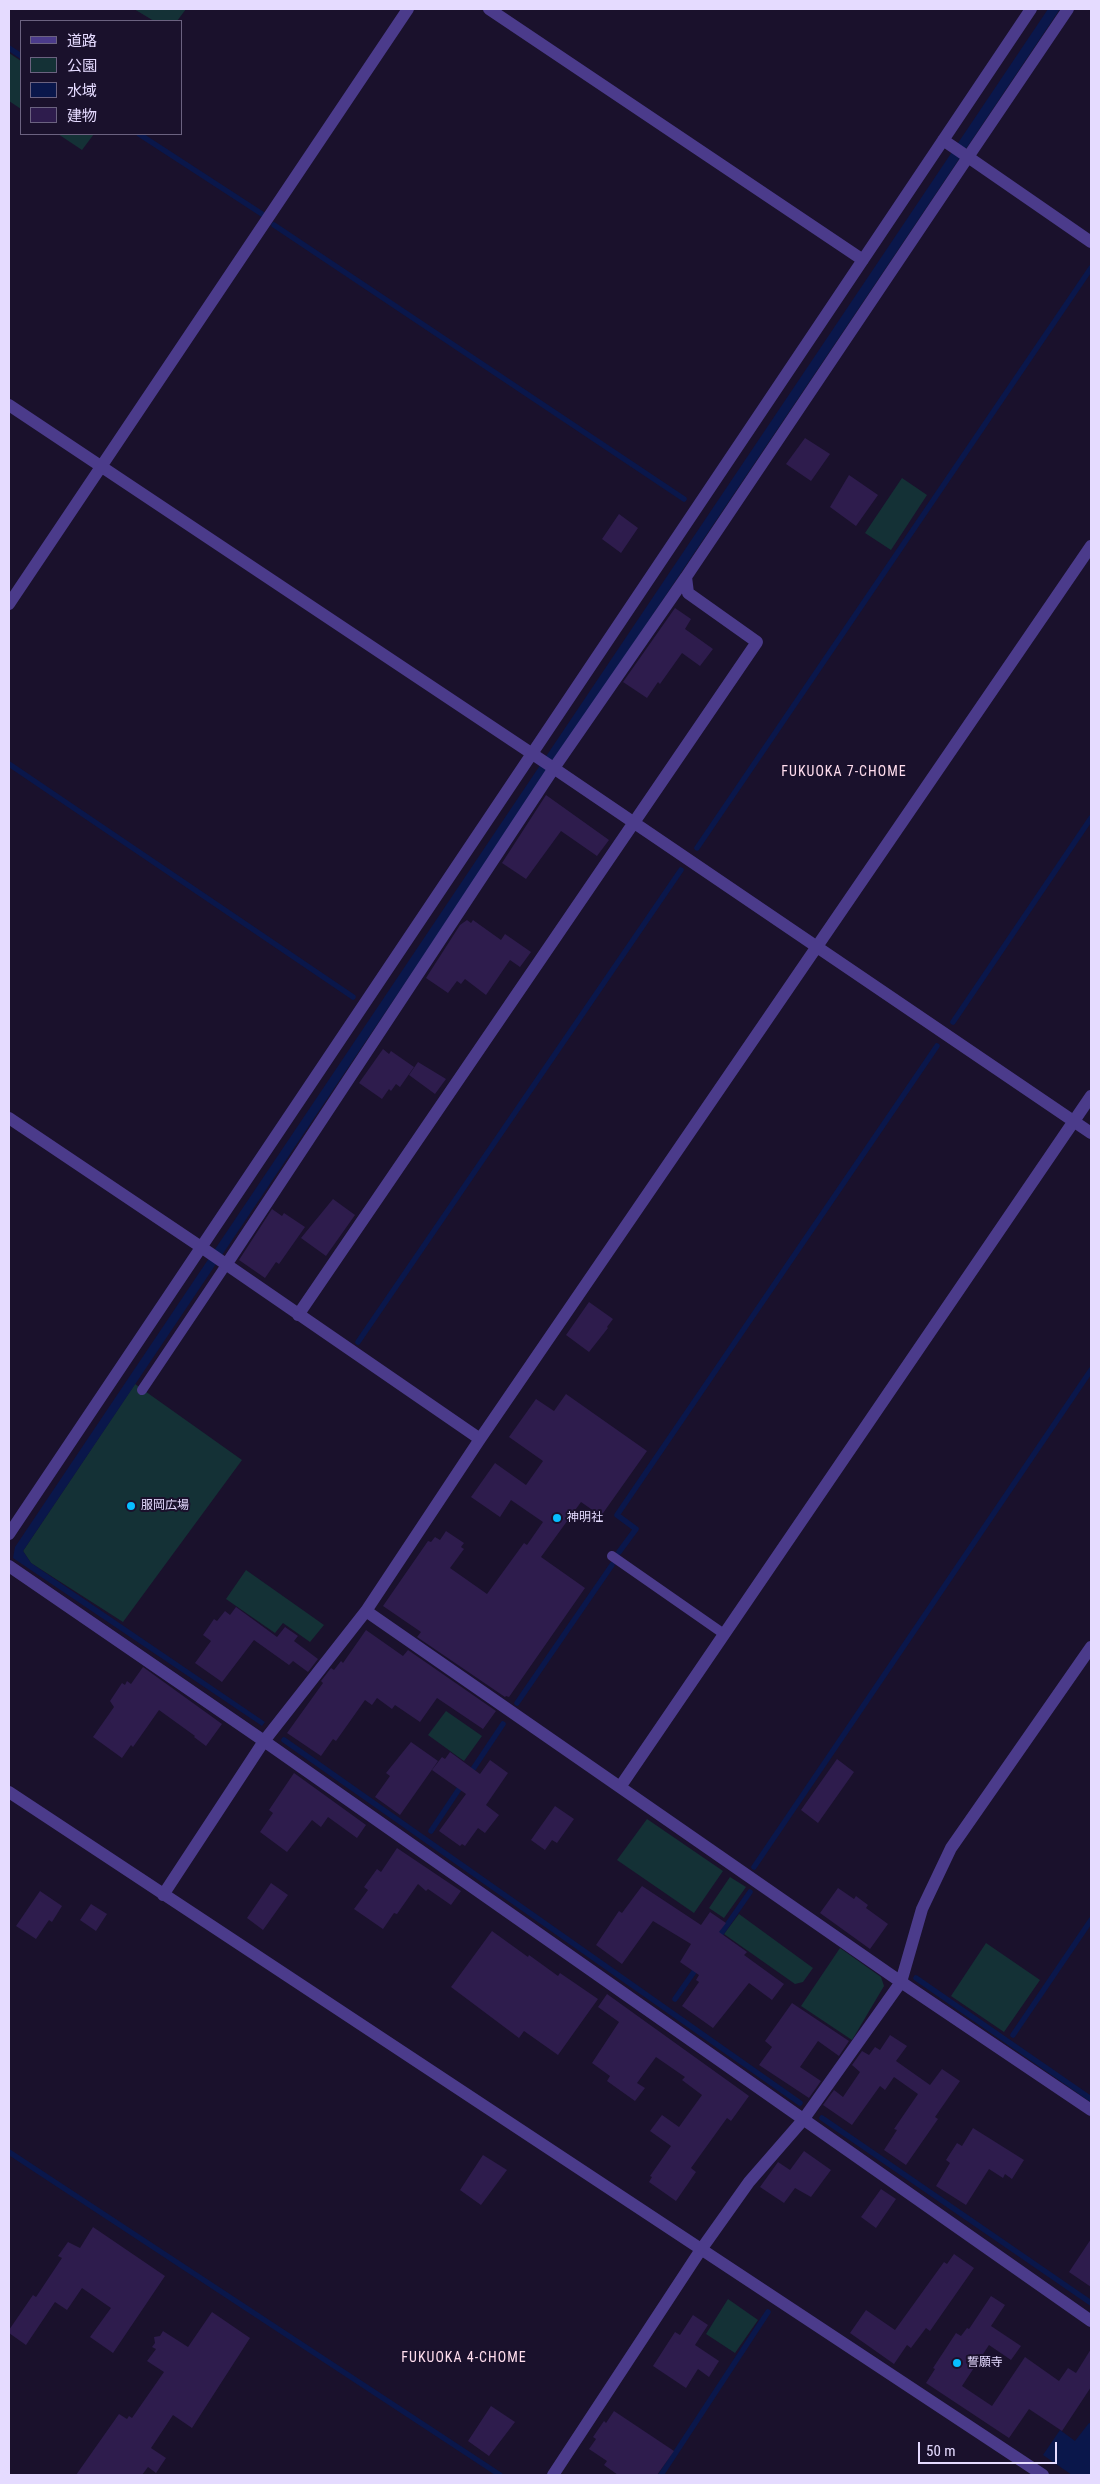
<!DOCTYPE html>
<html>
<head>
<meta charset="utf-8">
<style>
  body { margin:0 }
  #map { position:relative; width:1100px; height:2484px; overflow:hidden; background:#1a112c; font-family:"Roboto Condensed","Noto Sans JP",sans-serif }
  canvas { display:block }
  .frame { position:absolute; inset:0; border:10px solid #e5dbff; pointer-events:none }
  .legend { position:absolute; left:20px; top:20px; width:162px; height:115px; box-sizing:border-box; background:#1a112c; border:1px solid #6b6280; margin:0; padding:6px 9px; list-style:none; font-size:15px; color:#e5dbff }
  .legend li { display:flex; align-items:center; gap:10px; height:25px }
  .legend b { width:25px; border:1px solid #6b6280 }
  .scale { position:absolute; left:918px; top:2442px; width:139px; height:22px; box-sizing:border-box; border:2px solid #e5dbff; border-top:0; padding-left:6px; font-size:15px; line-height:18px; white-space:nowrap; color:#e5dbff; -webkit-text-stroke:4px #1a112c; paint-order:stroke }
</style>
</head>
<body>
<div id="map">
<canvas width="1100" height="2484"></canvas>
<div class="frame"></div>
<ul class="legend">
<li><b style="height:6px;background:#4b3b8b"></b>道路</li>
<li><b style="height:14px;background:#143136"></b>公園</li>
<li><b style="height:14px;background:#0a174b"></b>水域</li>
<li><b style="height:14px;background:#2e1c4d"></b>建物</li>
</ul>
<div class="scale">50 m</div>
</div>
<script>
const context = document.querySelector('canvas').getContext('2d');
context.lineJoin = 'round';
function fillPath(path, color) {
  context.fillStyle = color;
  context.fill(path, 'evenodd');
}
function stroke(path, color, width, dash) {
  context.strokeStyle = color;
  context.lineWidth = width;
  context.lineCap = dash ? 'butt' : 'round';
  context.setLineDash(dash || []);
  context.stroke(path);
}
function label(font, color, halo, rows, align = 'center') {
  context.font = font + ' "Roboto Condensed","Noto Sans JP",sans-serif';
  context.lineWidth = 4;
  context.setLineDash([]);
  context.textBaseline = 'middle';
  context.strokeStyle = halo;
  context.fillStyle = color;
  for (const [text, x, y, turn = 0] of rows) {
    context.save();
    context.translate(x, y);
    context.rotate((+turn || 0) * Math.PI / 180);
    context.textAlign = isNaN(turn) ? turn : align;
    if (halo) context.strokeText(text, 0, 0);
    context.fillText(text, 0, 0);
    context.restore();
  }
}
fillPath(new Path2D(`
  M 134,9 L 186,9 L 177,21 L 154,21 Z
  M 9,53 L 21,61 L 21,109 L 9,101 Z
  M 58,134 L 94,134 L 82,150 Z
  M 902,478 L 927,495 L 891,550 L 865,533 Z
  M 135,1384 L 242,1460 L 123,1622 L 31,1563 L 23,1551 Z
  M 246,1570 L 324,1625 L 310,1642 L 283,1623 L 275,1633 L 226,1599 Z
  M 446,1711 L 482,1736 L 464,1761 L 428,1735 Z
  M 647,1819 L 723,1871 L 694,1913 L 617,1860 Z
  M 730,1877 L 746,1887 L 724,1918 L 709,1908 Z
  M 739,1914 L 813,1968 L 803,1982 L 795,1984 L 724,1934 Z
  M 986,1943 L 1040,1980 L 1004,2032 L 951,1996 Z
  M 840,1948 L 881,1977 L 884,1986 L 852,2040 L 801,2006 Z
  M 728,2299 L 758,2320 L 735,2353 L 706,2334 Z`), '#143136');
fillPath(new Path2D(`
  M 1048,9 L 1060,9 L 23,1551 L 31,1563 L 265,1722 L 262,1726 L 13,1558 L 15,1547 Z
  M 1089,2423 L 1091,2424 L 1091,2475 L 1072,2475 L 1043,2455 L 1060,2430 L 1075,2441 Z`), '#0a174b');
stroke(new Path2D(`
  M 9,48 L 21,56
  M 139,134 L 262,214
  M 274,225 L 684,499
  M 9,764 L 353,997
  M 697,848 L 1091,268
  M 953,1022 L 1091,818
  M 358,1342 L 681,870
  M 619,1552 L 636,1529 L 617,1515 L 937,1046
  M 517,1703 L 612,1565
  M 284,1740 L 800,2103
  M 469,1775 L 503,1724
  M 431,1831 L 463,1783
  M 754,1867 L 1091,1370
  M 718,1938 L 750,1892
  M 916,1978 L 1091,2099
  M 675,1999 L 698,1966
  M 1013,2035 L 1091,1920
  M 822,2118 L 1091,2303
  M 9,2152 L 500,2475
  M 661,2475 L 768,2312`), '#0a174b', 5.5);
fillPath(new Path2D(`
  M 805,438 L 830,454 L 811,481 L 786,464 Z
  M 849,475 L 878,495 L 856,526 L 830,507 Z
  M 619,514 L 638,528 L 621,553 L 602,539 Z
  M 675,608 L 691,619 L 685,629 L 713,649 L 700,666 L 682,653 L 660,684 L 658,682 L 647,698 L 623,682 Z
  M 546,795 L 609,840 L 597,856 L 561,831 L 526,879 L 502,863 Z
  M 467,920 L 471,923 L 473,920 L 501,940 L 505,934 L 531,952 L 520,967 L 510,960 L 486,995 L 465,979 L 461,984 L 457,981 L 448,993 L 426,978 L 460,925 Z
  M 383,1049 L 389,1054 L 391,1051 L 414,1067 L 400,1087 L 396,1084 L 391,1091 L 389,1089 L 382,1099 L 359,1083 Z
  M 418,1062 L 446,1079 L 435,1094 L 409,1075 Z
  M 333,1199 L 355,1215 L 326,1256 L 301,1238 Z
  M 272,1209 L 282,1216 L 284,1213 L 305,1227 L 279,1264 L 276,1262 L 265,1278 L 239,1260 Z
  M 589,1302 L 613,1319 L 607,1327 L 608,1328 L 589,1352 L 566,1335 Z
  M 566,1394 L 647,1451 L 601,1516 L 581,1502 L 541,1557 L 585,1588 L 509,1697 L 506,1696 L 505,1697 L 417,1637 L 421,1632 L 383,1606 L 428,1541 L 431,1542 L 435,1537 L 440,1540 L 446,1531 L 464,1543 L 461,1547 L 464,1549 L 450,1568 L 487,1594 L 524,1543 L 527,1545 L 543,1522 L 511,1500 L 500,1517 L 471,1497 L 495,1463 L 526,1485 L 543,1461 L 509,1437 L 536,1399 L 554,1411 Z
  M 236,1607 L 277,1637 L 285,1627 L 298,1636 L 294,1641 L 318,1659 L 308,1672 L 293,1661 L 289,1665 L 254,1640 L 222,1682 L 195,1663 L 211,1641 L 203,1635 L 214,1619 L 217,1621 L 225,1611 L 230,1615 Z
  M 366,1630 L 403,1656 L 408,1650 L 496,1711 L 483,1729 L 437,1698 L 420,1722 L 395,1705 L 392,1709 L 377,1698 L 372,1705 L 365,1700 L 336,1741 L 333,1739 L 321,1756 L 287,1733 L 323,1683 L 321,1681 L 331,1668 L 334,1670 L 341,1661 L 343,1663 Z
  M 143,1667 L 222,1724 L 206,1746 L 194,1737 L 195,1736 L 159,1710 L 133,1747 L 131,1745 L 122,1758 L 93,1737 L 114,1707 L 110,1701 L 122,1683 L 125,1685 L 127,1681 L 131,1684 Z
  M 411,1742 L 438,1761 L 400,1815 L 375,1797 L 390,1776 L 386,1773 Z
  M 450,1752 L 480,1774 L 490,1760 L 508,1773 L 486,1805 L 499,1815 L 485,1833 L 478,1828 L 465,1846 L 462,1844 L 460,1846 L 439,1831 L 466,1794 L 432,1770 L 442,1757 L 445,1759 Z
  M 837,1759 L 854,1772 L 818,1823 L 801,1810 Z
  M 294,1773 L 366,1825 L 357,1838 L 328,1817 L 321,1827 L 312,1820 L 287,1852 L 260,1832 L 273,1813 L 269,1810 Z
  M 555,1806 L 574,1819 L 557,1843 L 552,1840 L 545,1850 L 531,1840 Z
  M 397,1848 L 461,1891 L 451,1905 L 428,1889 L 426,1891 L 418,1884 L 397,1914 L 394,1913 L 383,1929 L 354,1909 L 368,1890 L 364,1887 L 377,1869 L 381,1872 Z
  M 271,1883 L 288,1895 L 263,1930 L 247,1918 Z
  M 642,1886 L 701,1925 L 710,1912 L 726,1923 L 719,1932 L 747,1952 L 744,1955 L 784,1984 L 772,2000 L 749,1983 L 713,2028 L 682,2006 L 699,1982 L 696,1980 L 699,1975 L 680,1962 L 691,1944 L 653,1921 L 622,1964 L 596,1945 L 619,1911 L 622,1913 Z
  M 838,1888 L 854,1899 L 856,1896 L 868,1905 L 866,1908 L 888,1924 L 870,1949 L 820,1913 Z
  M 40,1891 L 62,1906 L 52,1922 L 49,1920 L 36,1939 L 16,1926 Z
  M 91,1904 L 107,1914 L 96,1931 L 80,1920 Z
  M 492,1931 L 528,1957 L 529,1955 L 558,1976 L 560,1973 L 598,1999 L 558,2055 L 524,2031 L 519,2038 L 451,1987 Z
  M 607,1994 L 749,2096 L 731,2121 L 727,2118 L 691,2168 L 696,2172 L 676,2201 L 649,2182 L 652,2177 L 650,2176 L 671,2146 L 650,2131 L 662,2115 L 679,2127 L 702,2095 L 682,2080 L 685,2077 L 656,2057 L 637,2083 L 645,2088 L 635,2101 L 607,2081 L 610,2076 L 592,2063 L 619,2022 L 598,2007 Z
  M 792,2003 L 849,2041 L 839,2056 L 818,2041 L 800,2067 L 821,2081 L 809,2098 L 759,2065 L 772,2047 L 765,2041 Z
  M 890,2035 L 907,2046 L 896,2061 L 930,2085 L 942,2069 L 960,2081 L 935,2117 L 938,2119 L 906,2165 L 884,2150 L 897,2130 L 894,2129 L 918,2094 L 894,2077 L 885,2090 L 880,2086 L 852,2125 L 823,2105 L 834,2090 L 843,2097 L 860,2072 L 852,2065 L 862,2051 L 869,2055 L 875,2047 L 880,2050 Z
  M 973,2128 L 1024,2160 L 1012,2179 L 1005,2174 L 1003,2178 L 989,2169 L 966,2205 L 936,2186 L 950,2163 L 946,2160 L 957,2143 L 962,2146 Z
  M 804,2151 L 831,2170 L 811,2197 L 795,2188 L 784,2203 L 760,2187 L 778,2162 L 790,2170 Z
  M 483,2155 L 507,2170 L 481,2205 L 460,2190 Z
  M 881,2189 L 896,2199 L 876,2228 L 861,2217 Z
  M 93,2227 L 165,2276 L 113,2353 L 90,2337 L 111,2308 L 82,2288 L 67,2310 L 55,2302 L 26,2345 L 9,2333 L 9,2330 L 33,2295 L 36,2297 L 62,2258 L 58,2256 L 68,2242 L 80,2248 Z
  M 1091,2239 L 1091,2287 L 1069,2272 Z
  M 954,2254 L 974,2268 L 930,2331 L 926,2328 L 911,2348 L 907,2345 L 894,2364 L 850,2333 L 866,2310 L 895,2330 L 944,2262 L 947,2264 Z
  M 991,2296 L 1005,2305 L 991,2326 L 1021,2346 L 1011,2360 L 989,2345 L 962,2386 L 992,2406 L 1025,2357 L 1059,2381 L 1068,2368 L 1076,2373 L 1091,2349 L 1091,2387 L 1062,2431 L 1029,2409 L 1009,2438 L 926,2383 L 935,2369 L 933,2368 L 956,2333 L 961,2336 L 967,2328 L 969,2329 Z
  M 212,2312 L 250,2338 L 192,2428 L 173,2415 L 151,2448 L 166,2458 L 156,2473 L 148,2467 L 142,2475 L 76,2475 L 119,2414 L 127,2419 L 129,2416 L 132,2418 L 164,2372 L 147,2361 L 156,2349 L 152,2347 L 155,2343 L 154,2337 L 160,2336 L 163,2331 L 188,2347 Z
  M 693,2315 L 708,2325 L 695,2345 L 719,2361 L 709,2377 L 698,2369 L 686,2388 L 653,2366 L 675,2332 L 680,2335 Z
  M 491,2406 L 515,2422 L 489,2456 L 468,2441 Z
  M 614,2411 L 674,2451 L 657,2475 L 618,2475 L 604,2465 L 607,2461 L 589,2449 L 596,2439 L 593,2437 L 604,2421 L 606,2423 Z`), '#2e1c4d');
stroke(new Path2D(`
  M 142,1390 L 226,1265
  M 612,1556 L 724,1634`), '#4b3b8b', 10);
stroke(new Path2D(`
  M 489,9 L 863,260
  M 943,140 L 968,157 L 1068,9
  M 9,405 L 552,767 L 1091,1133
  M 9,604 L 408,9
  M 9,1118 L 201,1247 L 480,1439
  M 226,1265 L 554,768 L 686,577
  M 298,1315 L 757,642 L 688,593 L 686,577 L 968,157 L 1091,242
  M 9,1534 L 1031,9
  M 9,1566 L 264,1741 L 1091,2321
  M 366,1611 L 901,1982 L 1091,2110
  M 620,1787 L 1091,1096
  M 9,1792 L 1043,2475
  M 163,1895 L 264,1741 L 366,1611 L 480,1439 L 1091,546
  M 553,2475 L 700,2251 L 749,2182 L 803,2120 L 901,1982 L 922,1909 L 951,1848 L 1091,1647`), '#4b3b8b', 12);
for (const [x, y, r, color] of [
  [131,1506,5,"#07beff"],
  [557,1518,5,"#07beff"],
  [957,2363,5,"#07beff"]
]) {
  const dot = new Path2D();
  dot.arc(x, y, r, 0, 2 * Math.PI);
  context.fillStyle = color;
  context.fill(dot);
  stroke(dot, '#1a112c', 2);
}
label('12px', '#e5dbff', '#1a112c', [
  ["服岡広場",141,1506],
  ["神明社",567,1518],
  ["誓願寺",967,2363]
], 'left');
context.letterSpacing = '1px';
label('14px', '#ffdded', '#1a112c', [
  ["FUKUOKA 7-CHOME",844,772],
  ["FUKUOKA 4-CHOME",464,2358]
]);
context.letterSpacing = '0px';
</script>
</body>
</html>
